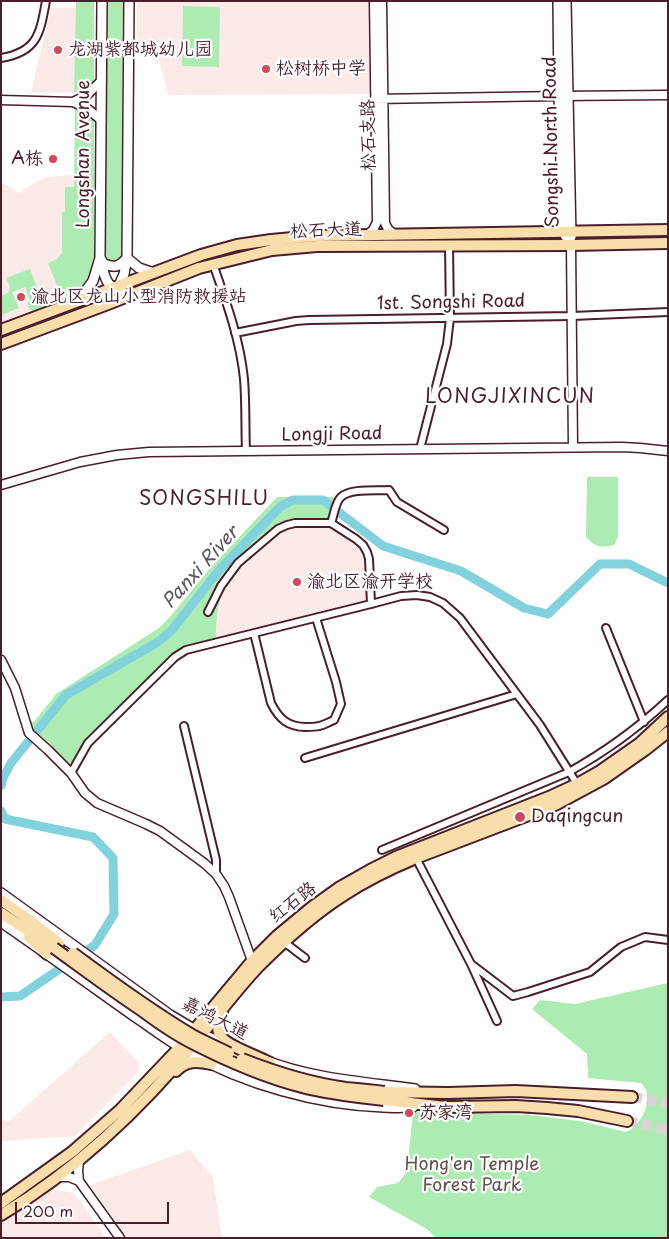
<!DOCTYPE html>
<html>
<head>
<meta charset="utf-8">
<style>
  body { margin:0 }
  #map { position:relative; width:669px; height:1239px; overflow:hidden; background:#fff; font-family:"Playpen Sans",sans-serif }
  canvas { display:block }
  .frame { position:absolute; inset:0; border:2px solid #4a1f2b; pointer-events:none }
  .scale { position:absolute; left:15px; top:1202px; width:154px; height:22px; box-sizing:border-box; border:2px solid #4a1f2b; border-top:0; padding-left:6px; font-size:15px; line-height:18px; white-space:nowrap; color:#4a1f2b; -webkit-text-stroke:4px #fff; paint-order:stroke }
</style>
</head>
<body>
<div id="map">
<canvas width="669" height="1239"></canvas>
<div class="frame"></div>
<div class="scale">200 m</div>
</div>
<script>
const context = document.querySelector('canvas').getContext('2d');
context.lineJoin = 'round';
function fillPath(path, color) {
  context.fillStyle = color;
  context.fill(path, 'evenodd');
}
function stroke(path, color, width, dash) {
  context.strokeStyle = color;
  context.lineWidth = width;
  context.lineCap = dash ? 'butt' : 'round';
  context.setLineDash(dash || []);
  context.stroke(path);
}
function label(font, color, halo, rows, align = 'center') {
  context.font = font + ' "Playpen Sans","LXGW WenKai TC",sans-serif';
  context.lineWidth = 4.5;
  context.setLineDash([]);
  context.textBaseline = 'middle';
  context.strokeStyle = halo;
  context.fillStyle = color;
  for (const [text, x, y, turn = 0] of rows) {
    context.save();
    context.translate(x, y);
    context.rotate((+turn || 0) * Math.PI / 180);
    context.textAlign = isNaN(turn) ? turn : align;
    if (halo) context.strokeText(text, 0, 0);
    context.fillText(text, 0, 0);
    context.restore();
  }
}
fillPath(new Path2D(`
  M 137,1 L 369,1 L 370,94 L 168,95 L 155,44 L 137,44 Z
  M 51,8 L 76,8 L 74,93 L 31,92 Z
  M 74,175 L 73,298 L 23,317 L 1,322 L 1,182 L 19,193 L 37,181 L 49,177 Z
  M 296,525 L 329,526 L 355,541 L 361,547 L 365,554 L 366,560 L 367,603 L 216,641 L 216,618 L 220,598 L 224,587 L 231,577 L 240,566 L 279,531 Z
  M 110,1032 L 139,1063 L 139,1071 L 75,1136 L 3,1141 L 1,1140 L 1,1117 L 8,1122 Z
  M 190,1150 L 213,1177 L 222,1238 L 127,1238 L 90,1185 Z
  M 52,1189 L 74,1193 L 107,1238 L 1,1238 L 1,1224 Z`), '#fceae8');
fillPath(new Path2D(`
  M 76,1 L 94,1 L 94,80 C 88,87 83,90 74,93 Z
  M 108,1 L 123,1 L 121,258 L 117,263 L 108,263 L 104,257 Z
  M 183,6 L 220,7 L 219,67 L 182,66 Z
  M 75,106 L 82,110 L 94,120 L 94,258 C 92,275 86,288 73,298 L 72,296 L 63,300 L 48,263 L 57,259 L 62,253 L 62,212 L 65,212 L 65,187 L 74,187 Z
  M 30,269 L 45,307 L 34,312 L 29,308 L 27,302 L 30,301 L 25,287 L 12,292 L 19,308 L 1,315 L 1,296 L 8,293 L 10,287 L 6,278 Z
  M 587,477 L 618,477 L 618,537 L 614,545 C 601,548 596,548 586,537 Z
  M 277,497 L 337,497 L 329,526 C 316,525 300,522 287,527 C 277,531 268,541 260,548 C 253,554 246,560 240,566 C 218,589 216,612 216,641 L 187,648 L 85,743 L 72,763 L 65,762 L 32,730 L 28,721 L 34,722 L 56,694 L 159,628 L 169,618 L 211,567 Z
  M 668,983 L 668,1238 L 436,1238 L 427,1229 L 369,1197 L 377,1187 L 398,1183 L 407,1171 L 413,1112 L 530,1115 L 580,1121 L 626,1132 C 640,1127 651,1104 646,1090 C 645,1087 643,1085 641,1083 L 588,1078 L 587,1054 L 532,1009 L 540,1000 L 575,1004 Z`), '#acecb3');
stroke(new Path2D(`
  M 1,786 L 3,778 L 11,763 L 66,695 L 158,642 L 172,630 L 220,569 L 281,506 L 293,500 L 323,500 L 383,546 L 461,571 L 524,608 L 548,614 L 600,564 L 629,564 L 668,583
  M 1,811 L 5,819 L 93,837 L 113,858 L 114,914 L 95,945 L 20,996 L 1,997`), '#82d2de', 9);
stroke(new Path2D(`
  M 632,1097 L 668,1103
  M 627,1121 L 668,1130`), '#dbd2d5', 10, [10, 5]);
const minor = new Path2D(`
  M 1,58 C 38,52 40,33 46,1
  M 213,264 C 226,301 240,339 244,379 C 246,403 245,427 246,451
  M 235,333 L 296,321 L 309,320 L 572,316 L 668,312
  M 420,449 L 447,344 L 450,318 L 449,245
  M 331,523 C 334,516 335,502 341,497 C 351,488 376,491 389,490 L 397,502 L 444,530
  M 208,612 L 221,586 L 238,563 L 278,529 L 287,525 L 295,523 L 331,523 L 356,539 L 363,545 L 367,552 L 369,559 L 371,604
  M 606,628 L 644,722
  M 254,633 L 271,703 C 279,719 288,727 306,727 C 310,727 315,727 319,726 C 324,725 329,722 334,720 L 341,704 L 336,682 L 316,618
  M 184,726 L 216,860 L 216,874
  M 305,758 L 517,694
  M 71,773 L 88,743 L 175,657 L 186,650 L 371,604 L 401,596 L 417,595 L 430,597 L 443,603 L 460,618 L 540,725 L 577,784
  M 382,850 L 569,772 C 605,752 637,729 668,700
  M 416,858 L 471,964 L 497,1021
  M 284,942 L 305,958
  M 471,964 L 513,996 L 528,992 L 590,972 L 621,947 L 645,937 L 668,940`);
const tertiary = new Path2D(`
  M 382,1 L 385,223 L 388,229 L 395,235
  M 375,99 L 559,96 L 668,95
  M 1,100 L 73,102 L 88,109 L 101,120
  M 73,102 L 87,95 L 101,81
  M 367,235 L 373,230 L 377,222 L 374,1
  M 571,245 L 573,447
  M 1,485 L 80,462 L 117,455 L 149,452 L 622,447 L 640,448 L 668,451
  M 1,660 L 15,688 L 29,733 L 48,750 L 71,773 L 85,793 L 97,803 L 146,824 L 160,831 L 204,863 L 216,874 L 224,886 L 229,897 L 252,961
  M 57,1177 L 69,1177 L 79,1181 L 78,1171 L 79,1161
  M 79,1181 L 120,1238`);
const secondary = new Path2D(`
  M 129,1 L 127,258 L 139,268 L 154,273
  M 558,1 L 559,96 L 563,232 L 571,245
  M 566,1 L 571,237
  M 100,258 L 104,264 C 115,268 119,267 127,258
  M 101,260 C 105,284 108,288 131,295
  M 118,288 L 124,274 L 127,258
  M 79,300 L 93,281 L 100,258 L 102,1
  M 1,893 L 170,1015 L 202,1034 L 229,1046
  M 1,922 C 46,953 90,985 134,1016 C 152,1028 169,1041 188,1052 C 244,1084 318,1105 383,1107 C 393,1108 403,1107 413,1107
  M 264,1060 C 312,1079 365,1082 415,1089`);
const primary = new Path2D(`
  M 176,1071 C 186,1060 197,1061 211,1064
  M 1,1203 L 72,1152 L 120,1110 L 180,1047
  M 1,1215 C 78,1169 143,1107 199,1038`);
const trunk = new Path2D(`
  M 1,330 L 201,255 L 237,245 L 271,240 L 315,236 L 668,230
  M 1,344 L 108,304 L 199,268 L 272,250 L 317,246 L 571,245 L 668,243
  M 1,900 L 28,919 L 59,943
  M 1,913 L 54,948
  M 29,937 L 47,954
  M 222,1013 C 217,1020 216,1032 223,1039 C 231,1047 259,1057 270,1063
  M 202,1034 C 221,1011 239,987 259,966 C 285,940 314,914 344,895 C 367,880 392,868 416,858 L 555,805 L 605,778 L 645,750 L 668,732
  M 180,1047 L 252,961 L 277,936 L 312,907 L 340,887 L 370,870 L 396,857 L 549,797 L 577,784 L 600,771 L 640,743 L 668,717
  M 384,1092 L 448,1093 L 516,1091 L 632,1097
  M 384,1100 L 446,1107 L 516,1106 L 547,1108 L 578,1111 L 627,1121`);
stroke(minor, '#4a1f2b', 10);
stroke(tertiary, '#4a1f2b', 11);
stroke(secondary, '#4a1f2b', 12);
stroke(primary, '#4a1f2b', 14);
stroke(trunk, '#4a1f2b', 14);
stroke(minor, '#fff', 6);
stroke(tertiary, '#fff', 8);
stroke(secondary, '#fff', 9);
stroke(primary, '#f8deab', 10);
stroke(trunk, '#f8deab', 10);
const trunkBridge = new Path2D(`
  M 54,948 C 83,969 111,990 141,1010 C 157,1022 174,1034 192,1043 C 227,1061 264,1077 302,1087 C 328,1094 357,1097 384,1100
  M 73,953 C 112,982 152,1011 194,1036 C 205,1042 217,1047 229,1053
  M 242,1059 C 275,1072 310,1083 346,1088 C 358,1089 371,1090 384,1092`);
stroke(trunkBridge, '#4a1f2b', 14, []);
stroke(trunkBridge, '#f8deab', 10);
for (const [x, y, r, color] of [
  [58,50,5,"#d1495b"],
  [266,69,5,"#d1495b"],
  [53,159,5,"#d1495b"],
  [21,297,5,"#d1495b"],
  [297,582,5,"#d1495b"],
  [520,817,6,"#d1495b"],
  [409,1113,5,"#d1495b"]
]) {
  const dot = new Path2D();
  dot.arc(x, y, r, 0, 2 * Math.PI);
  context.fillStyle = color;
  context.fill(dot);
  stroke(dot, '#fff', 2);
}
label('18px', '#4a1f2b', '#fff', [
  ["龙湖紫都城幼儿园",68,50],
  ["松树桥中学",276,69],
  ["A栋",43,159,"right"],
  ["渝北区龙山小型消防救援站",31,297],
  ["渝北区渝开学校",307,582],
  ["Daqingcun",531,817],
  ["苏家湾",419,1113]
], 'left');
label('18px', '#4a1f2b', '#fff', [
  ["松石支路",369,135,-91],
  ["Songshi North Road",552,142,-91],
  ["Longshan Avenue",84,154,-90],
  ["松石大道",326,231,-2],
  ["1st. Songshi Road",451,303,-1],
  ["Longji Road",332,435,-1],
  ["红石路",293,903,-38],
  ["嘉鸿大道",215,1019,27]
]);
label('18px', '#62524d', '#fff', [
  ["Hong'en Temple",472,1165],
  ["Forest Park",472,1186]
]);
label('italic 19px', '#5b5561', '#fff', [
  ["Panxi River",201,568,-48]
]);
context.letterSpacing = '1px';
label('20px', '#4a1f2b', '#fff', [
  ["LONGJIXINCUN",510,397],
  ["SONGSHILU",204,499]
]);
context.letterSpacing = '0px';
</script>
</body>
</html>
